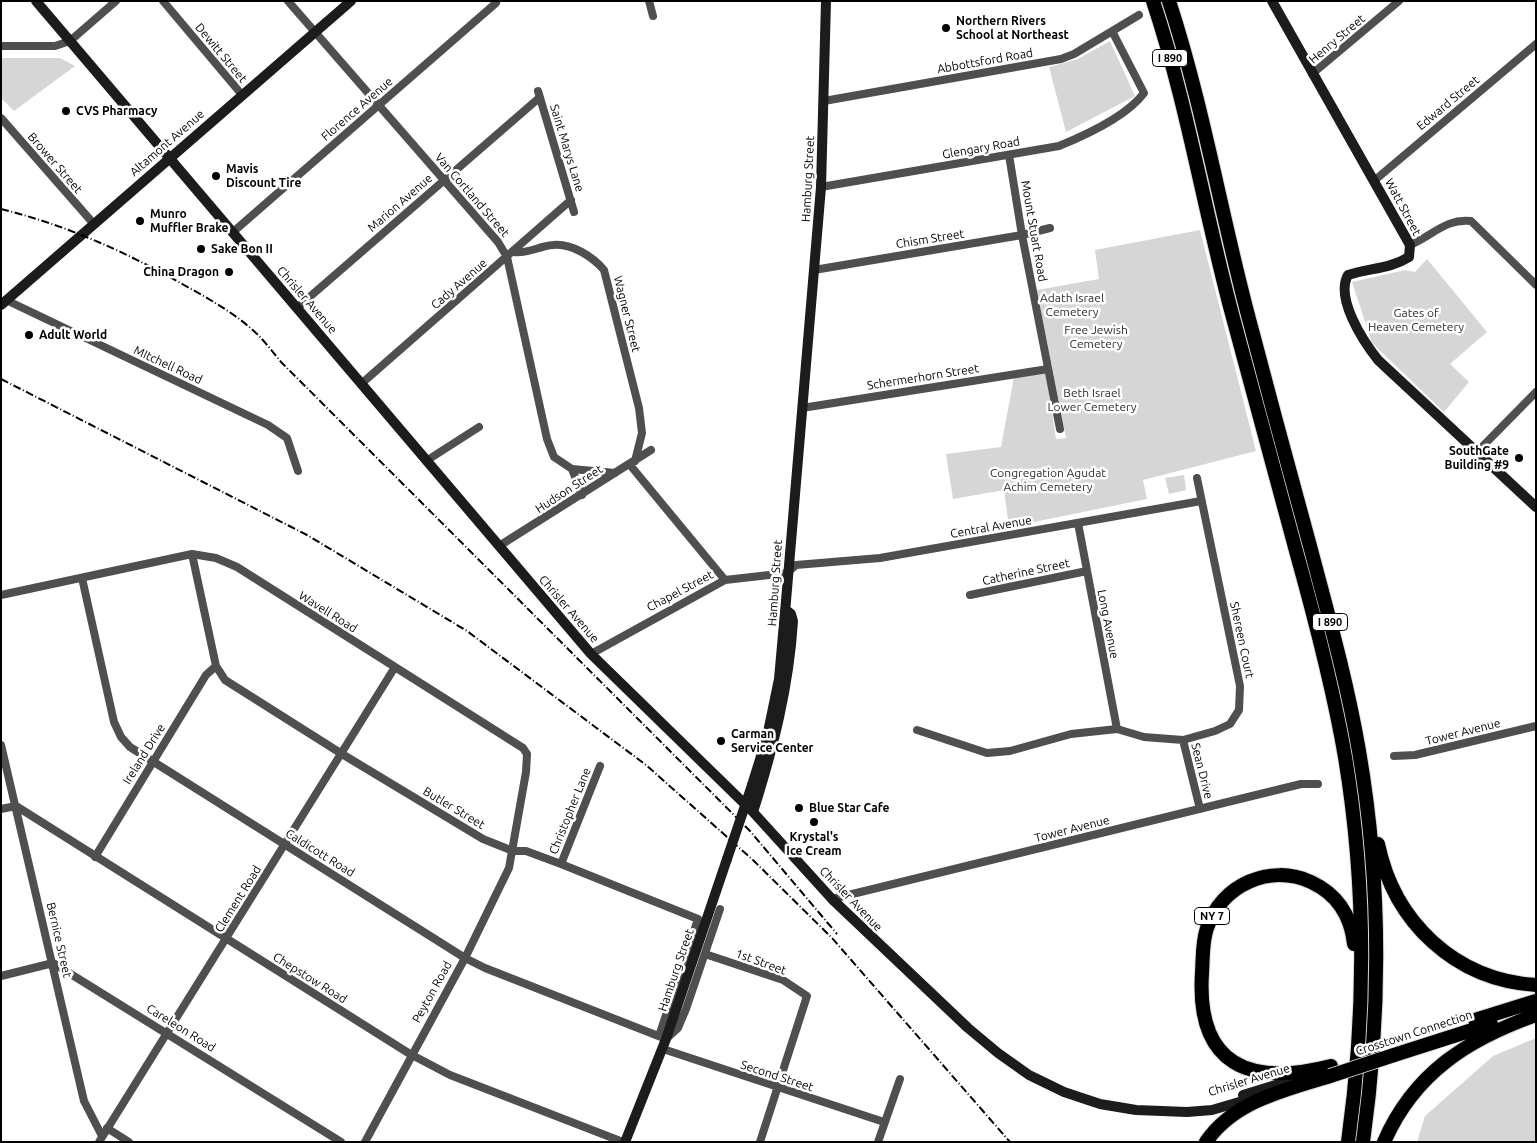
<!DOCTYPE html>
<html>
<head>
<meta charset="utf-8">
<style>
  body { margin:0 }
  #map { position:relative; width:1537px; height:1143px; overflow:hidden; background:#fff; font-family:Ubuntu,sans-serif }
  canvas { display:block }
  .frame { position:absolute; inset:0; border:2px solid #000; pointer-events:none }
</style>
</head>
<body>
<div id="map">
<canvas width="1537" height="1143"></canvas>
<div class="frame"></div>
</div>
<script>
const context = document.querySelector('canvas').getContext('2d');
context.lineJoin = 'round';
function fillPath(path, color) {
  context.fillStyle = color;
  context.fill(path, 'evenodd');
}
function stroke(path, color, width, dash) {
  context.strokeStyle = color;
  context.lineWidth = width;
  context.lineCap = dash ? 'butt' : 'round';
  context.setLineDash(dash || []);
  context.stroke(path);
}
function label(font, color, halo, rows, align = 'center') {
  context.font = font + ' Ubuntu,sans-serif';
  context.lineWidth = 5;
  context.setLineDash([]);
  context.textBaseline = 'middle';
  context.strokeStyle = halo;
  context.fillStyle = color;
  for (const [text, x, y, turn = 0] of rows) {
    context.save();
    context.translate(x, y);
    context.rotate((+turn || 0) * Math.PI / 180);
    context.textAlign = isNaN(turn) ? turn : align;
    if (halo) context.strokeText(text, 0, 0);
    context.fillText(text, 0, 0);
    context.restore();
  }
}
fillPath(new Path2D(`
  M 1110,41 L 1135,96 L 1066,132 L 1049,67 L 1078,59 Z
  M 1,58 L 60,58 L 75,66 L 14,111 L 1,98 Z
  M 1200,230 L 1256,451 L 1143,480 L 1147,499 L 1009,527 L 1004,490 L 953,499 L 946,454 L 1001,447 L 1014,377 L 1046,373 L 1056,439 L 1066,438 L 1037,290 L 1099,279 L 1095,250 Z
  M 1427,259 L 1487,332 L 1450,364 L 1469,382 L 1444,412 L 1372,343 L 1352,282 L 1405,270 L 1415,272 Z
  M 1184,475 L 1186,490 L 1169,494 L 1165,478 Z
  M 1536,1038 L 1536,1142 L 1417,1142 L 1425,1116 L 1493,1056 Z`), '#d6d6d6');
const highway = new Path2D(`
  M 1153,1 C 1187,103 1204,210 1232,314 C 1253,393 1275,472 1296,551 C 1315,619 1333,687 1345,757 C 1366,884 1366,1014 1348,1142
  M 1169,1 C 1203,105 1221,214 1249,319 C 1269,395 1289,470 1310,546 C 1328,614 1347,681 1359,751 C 1381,879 1381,1013 1363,1142
  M 1378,844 C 1394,922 1455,980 1536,985
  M 1475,1020 L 1536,1001
  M 1394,1055 L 1491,1024
  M 1331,1066 C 1249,1087 1196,1065 1202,973 C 1203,958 1202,942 1207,928 C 1221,885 1270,863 1311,882 C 1337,894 1351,916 1354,944
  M 1206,1142 C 1234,1101 1285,1090 1330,1076
  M 1384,1142 C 1414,1073 1468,1039 1536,1015`);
stroke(highway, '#dbdbdb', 16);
stroke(new Path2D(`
  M 163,1 L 243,96
  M 288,1 L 498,242 L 507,257 L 547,439 L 554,457 L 572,469 L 615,473
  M 649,1 L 653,16
  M 1,46 L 55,46 L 70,41 L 116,1
  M 1312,74 L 1399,1
  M 538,91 L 574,212
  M 824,101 L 1061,59 L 1074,54 L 1139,15
  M 1,118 L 93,223
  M 1009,155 L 1022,235 L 1060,429
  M 1375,180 L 1536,44
  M 821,187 L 1059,146 C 1086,135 1127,116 1144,93 L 1112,31
  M 233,232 L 496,3
  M 1410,245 C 1432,236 1446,218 1471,221 L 1536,285
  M 514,252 C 528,254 539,246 553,245 C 572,243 593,257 604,270 L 639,408 L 642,433 L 635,461
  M 814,270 L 1022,235 L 1050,228
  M 6,300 L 268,425 L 287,438 L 298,471
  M 298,307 L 539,98
  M 361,384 L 571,200
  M 802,408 L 1048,369
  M 1476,453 L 1536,392
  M 426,461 L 479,427
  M 630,465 L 725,580
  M 572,469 L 582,495
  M 1078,523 L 1117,729
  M 499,546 L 651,450
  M 192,554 L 216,666 L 225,680 L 342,754 L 483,839 L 513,851 L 526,851 L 561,864 L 698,919 L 659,1036
  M 82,578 L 114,722 L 121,737 L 130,747 L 465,958 L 485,968 L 666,1039 L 678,1028 L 686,1009 L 720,909
  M 1,595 L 192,554 L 216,558 L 237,567 L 523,748 L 527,754 L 526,772 L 509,868 L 465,958 L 365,1142
  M 970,595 L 1087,571
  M 591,654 L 725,580 L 787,573 L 796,565 L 880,558 L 1201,501
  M 917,730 L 987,753 L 1010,751 L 1071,734 L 1117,729 L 1144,737 L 1183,740 L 1215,731 L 1230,724 L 1239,710 L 1240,686 L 1197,478
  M 1183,740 L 1200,809
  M 1,745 L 84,1101 L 102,1136
  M 1394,756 L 1415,755 L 1536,726
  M 1,809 L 16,806 L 410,1054 L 450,1075 L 623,1142
  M 95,857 L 206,675 L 216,666
  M 561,864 L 600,766
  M 832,899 L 1301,784 L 1318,784
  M 705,954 L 783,980 L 807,996 L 760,1142
  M 1,976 L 53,963 L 341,1142
  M 663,1049 L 884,1122
  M 107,1128 L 129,1142
  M 99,1142 L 395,667
  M 878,1142 L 900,1079`), '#4f4f4f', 8);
stroke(new Path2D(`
  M 36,1 L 591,654 L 753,812 L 832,899 L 968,1028 L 998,1053 L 1029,1075 L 1064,1092 L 1100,1104 L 1136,1110 L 1187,1112 L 1212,1110 L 1253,1098
  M 1272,1 L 1410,245 L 1409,257 C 1390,269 1369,268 1348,275 C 1335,298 1363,341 1378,360 L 1536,507
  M 1,305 L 351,1
  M 752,785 L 767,737 L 779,679 L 786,601 L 821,187 L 826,1
  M 753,812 C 773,749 789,687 793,621 L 791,614 L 786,610
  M 1243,1095 L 1308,1075
  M 625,1142 L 666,1039 L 727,859`), '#1c1c1c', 10);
stroke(highway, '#000', 14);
stroke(new Path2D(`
  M 1,209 C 66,225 126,252 184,285 C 211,300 238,315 259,336 C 267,344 274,354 282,363 L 750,831 L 837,934
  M 1,379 L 307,535 L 467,631 L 646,765 L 753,860 L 832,938 L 1010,1142`), '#000', 2, [8, 2.5, 1, 2.5]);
const highwayBridge = new Path2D(`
  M 1330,1076 L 1394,1055`);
stroke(highwayBridge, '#dbdbdb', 16, []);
stroke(new Path2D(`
  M 727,859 L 752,785`), '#1c1c1c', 10);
stroke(highwayBridge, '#000', 14);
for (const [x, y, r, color] of [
  [946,28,5,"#000"],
  [66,111,5,"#000"],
  [216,176,5,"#000"],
  [140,221,5,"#000"],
  [201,249,5,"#000"],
  [229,272,5,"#000"],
  [29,335,5,"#000"],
  [1519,458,5,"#000"],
  [721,741,5,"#000"],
  [799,808,5,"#000"],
  [814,822,5,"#000"]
]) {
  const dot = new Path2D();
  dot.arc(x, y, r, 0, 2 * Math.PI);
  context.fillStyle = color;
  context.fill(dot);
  stroke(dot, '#fff', 2);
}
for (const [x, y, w] of [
  [1170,58,35],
  [1330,622,35],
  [1212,916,35]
]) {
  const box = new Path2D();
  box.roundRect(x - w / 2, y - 8.5, w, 17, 4);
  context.fillStyle = '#fff';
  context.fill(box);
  stroke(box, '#000', 1);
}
label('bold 11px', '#000', null, [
  ["I 890",1170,58],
  ["I 890",1330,622],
  ["NY 7",1212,916]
]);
label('bold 12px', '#000', '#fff', [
  ["Northern Rivers",956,21],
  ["School at Northeast",956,35],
  ["CVS Pharmacy",76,111],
  ["Mavis",226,169],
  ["Discount Tire",226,183],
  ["Munro",150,214],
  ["Muffler Brake",150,228],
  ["Sake Bon II",211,249],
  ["China Dragon",219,272,"right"],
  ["Adult World",39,335],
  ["SouthGate",1509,451,"right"],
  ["Building #9",1509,465,"right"],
  ["Carman",731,734],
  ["Service Center",731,748],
  ["Blue Star Cafe",809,808],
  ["Krystal's",814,837,"center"],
  ["Ice Cream",814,851,"center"]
], 'left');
label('12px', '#000', '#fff', [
  ["Henry Street",1337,39,-40],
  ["Dewitt Street",221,53,50],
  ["Abbottsford Road",985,61,-10],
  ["Edward Street",1448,103,-40],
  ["Florence Avenue",357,109,-41],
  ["Altamont Avenue",167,143,-41],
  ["Saint Marys Lane",567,148,73],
  ["Glengary Road",981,148,-10],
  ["Brower Street",55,163,49],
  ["Hamburg Street",808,179,-87],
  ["Van Cortland Street",472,195,49],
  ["Marion Avenue",400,203,-41],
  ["Watt Street",1403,207,62],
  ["Mount Stuart Road",1034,231,80],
  ["Chism Street",930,239,-9],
  ["Cady Avenue",459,284,-41],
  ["Chrisler Avenue",307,300,49],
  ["Wagner Street",627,314,76],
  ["MItchell Road",168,365,25],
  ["Schermerhorn Street",923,377,-9],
  ["Hudson Street",569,489,-33],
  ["Central Avenue",991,527,-10],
  ["Catherine Street",1026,572,-12],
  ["Hamburg Street",775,583,-86],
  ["Chapel Street",680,591,-28],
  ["Chrisler Avenue",569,609,49],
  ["Wavell Road",328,612,32],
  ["Long Avenue",1108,624,79],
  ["Shereen Court",1242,640,78],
  ["Tower Avenue",1463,732,-14],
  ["Ireland Drive",144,754,-58],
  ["Sean Drive",1202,771,76],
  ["Butler Street",454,808,31],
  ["Christopher Lane",570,811,-68],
  ["Tower Avenue",1072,829,-14],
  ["Caldicott Road",320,853,32],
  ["Clement Road",238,899,-58],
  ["Chrisler Avenue",851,899,46],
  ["Bernice Street",59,940,77],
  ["1st Street",761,962,20],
  ["Hamburg Street",676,970,-71],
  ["Chepstow Road",310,978,32],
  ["Peyton Road",432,992,-61],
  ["Careleon Road",181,1028,32],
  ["Crosstown Connection",1414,1033,-18],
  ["Second Street",777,1076,18],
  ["Chrisler Avenue",1249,1080,-17]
]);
label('12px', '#2d2d2d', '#fff', [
  ["Adath Israel",1072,298],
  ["Cemetery",1072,312],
  ["Gates of",1416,313],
  ["Heaven Cemetery",1416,327],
  ["Free Jewish",1096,330],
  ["Cemetery",1096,344],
  ["Beth Israel",1092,393],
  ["Lower Cemetery",1092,407],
  ["Congregation Agudat",1048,473],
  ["Achim Cemetery",1048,487]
]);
</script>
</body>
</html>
